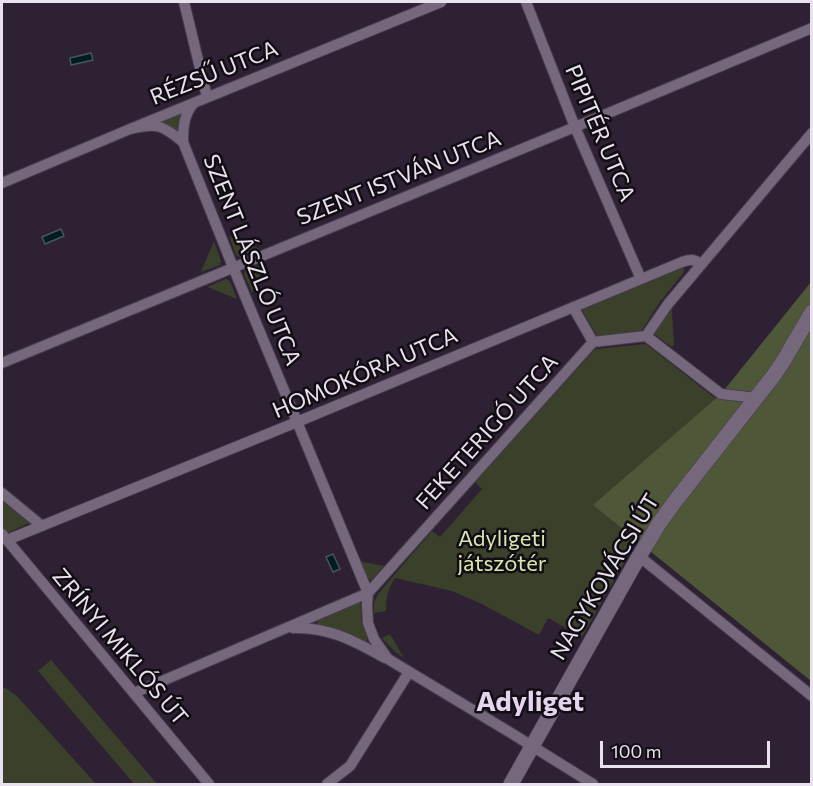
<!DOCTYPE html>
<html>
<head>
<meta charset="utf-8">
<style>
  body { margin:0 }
  #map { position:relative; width:813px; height:786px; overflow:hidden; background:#2d2133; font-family:Commissioner,sans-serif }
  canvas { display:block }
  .frame { position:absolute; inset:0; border:3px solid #e9e2ee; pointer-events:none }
  .scale { position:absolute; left:600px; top:741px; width:170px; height:27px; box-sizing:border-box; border:3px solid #e9e2ee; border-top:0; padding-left:8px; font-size:18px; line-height:21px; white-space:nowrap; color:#e9e2ee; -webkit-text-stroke:4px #120d15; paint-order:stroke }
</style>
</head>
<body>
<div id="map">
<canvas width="813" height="786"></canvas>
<div class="frame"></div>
<div class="scale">100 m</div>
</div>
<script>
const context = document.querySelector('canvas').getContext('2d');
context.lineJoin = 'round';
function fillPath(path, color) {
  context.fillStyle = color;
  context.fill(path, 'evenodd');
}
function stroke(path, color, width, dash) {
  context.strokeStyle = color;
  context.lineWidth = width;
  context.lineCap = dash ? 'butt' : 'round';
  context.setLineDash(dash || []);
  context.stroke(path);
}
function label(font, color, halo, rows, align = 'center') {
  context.font = font + ' Commissioner,sans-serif';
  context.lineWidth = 5;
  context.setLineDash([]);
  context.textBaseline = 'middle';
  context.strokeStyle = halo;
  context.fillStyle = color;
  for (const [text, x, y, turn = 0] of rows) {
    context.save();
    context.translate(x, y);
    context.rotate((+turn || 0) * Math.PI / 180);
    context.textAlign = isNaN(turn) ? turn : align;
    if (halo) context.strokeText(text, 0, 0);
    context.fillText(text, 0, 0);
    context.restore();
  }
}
fillPath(new Path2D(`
  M 183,109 L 180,135 L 155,121 Z
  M 229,236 L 260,249 L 240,257 L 236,255 Z
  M 214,241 L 221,261 L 220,265 L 201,272 Z
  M 265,263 L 252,293 L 244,274 L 245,271 Z
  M 680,267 L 684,268 L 684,272 L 660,302 L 640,333 L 598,338 L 582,310 Z
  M 226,279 L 230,281 L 237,299 L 207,287 Z
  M 670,309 L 672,310 L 674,345 L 672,347 L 655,335 L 655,332 Z
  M 646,344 L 716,399 L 594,505 L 637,540 L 582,637 L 548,618 L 539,635 L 482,604 L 452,591 L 395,578 C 388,588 386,598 386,611 L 374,613 L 374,603 L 378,594 L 432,531 L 440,537 L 482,489 L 475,482 L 595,349 Z
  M 2,500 L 29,523 L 6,534 L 2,529 Z
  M 358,561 L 384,566 L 371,580 L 367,579 Z
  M 360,602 C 362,608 360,615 362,622 C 364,629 368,634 367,642 L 363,643 L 318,625 L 317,623 L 318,620 Z
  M 390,634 L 404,658 L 395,652 L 382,638 Z
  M 51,660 L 157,784 L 134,784 L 38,671 Z
  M 2,687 L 7,689 L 17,696 L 96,784 L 2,784 Z`), '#3a402a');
fillPath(new Path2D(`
  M 811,282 L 811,681 L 593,505 L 721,394 Z`), '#4e5738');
const water = new Path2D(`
  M 91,53 L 93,60 L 71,65 L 70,58 Z
  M 61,229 L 64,236 L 45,244 L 42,237 Z
  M 333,554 L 340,569 L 333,572 L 326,557 Z`);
fillPath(water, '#001c21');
stroke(water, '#46575e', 1.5);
const street = new Path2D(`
  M 184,2 L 207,97
  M 526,2 L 575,127 L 641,279
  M 130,129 C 157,123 161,124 183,142 L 233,267 L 368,593 L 367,605 L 368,623 L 374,639 L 388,659 L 511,733 L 593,784
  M 183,142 C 183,127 184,114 194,103
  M 2,183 L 130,129 L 441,2
  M 573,307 L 593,342
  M 646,336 L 721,394 L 757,398
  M 2,363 L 575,127 L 812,28
  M 2,493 L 42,526
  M 2,534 L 209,784
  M 7,540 L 297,422 L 682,262 C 690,259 694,259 701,264
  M 638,558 L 645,561 L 812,696
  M 293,628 C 330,627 354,641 385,658
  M 134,693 L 368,593 L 593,342 L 646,336 L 668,304 L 679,291 L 812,133
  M 327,784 L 350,766 L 409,672`);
const secondary = new Path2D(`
  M 511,784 L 638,558 L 660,522 L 676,500 L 774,375 L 784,360 L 812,312`);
stroke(street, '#483e4e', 12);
stroke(secondary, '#483e4e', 16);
stroke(street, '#75687d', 10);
stroke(secondary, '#75687d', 15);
label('22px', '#e9e2ee', '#120d15', [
  ["RÉZSŰ UTCA",214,73,-22],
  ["PIPITÉR UTCA",600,133,67],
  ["SZENT ISTVÁN UTCA",399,178,-22],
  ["SZENT LÁSZLÓ UTCA",252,260,68],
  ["HOMOKÓRA UTCA",365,373,-23],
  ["FEKETERIGÓ UTCA",487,432,-48],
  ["NAGYKOVÁCSI ÚT",605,577,-59],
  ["ZRÍNYI MIKLÓS ÚT",120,647,50]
]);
label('22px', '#d8e8ad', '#120d15', [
  ["Adyligeti",502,539],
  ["játszótér",502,564]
]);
label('bold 28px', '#e4d4ed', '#120d15', [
  ["Adyliget",530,702]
]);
</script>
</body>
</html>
